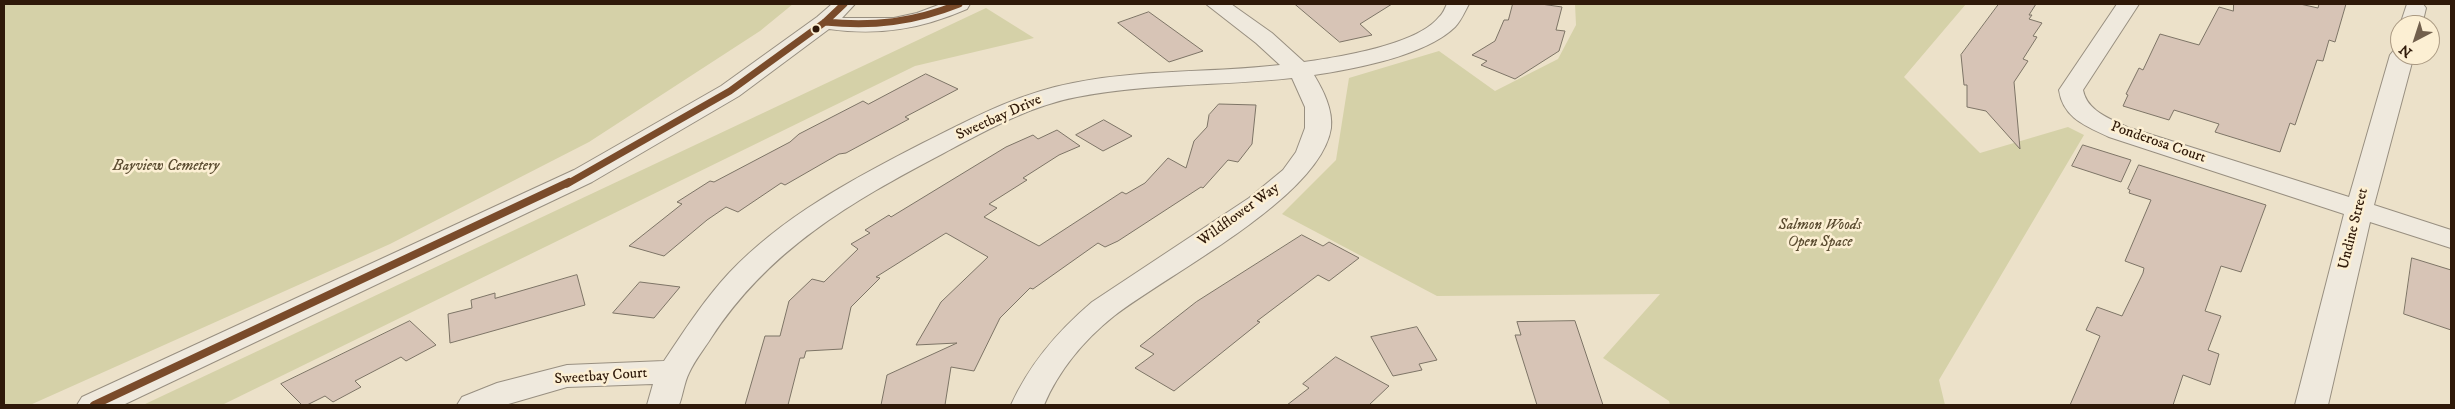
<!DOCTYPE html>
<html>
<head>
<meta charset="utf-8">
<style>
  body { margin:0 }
  #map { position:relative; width:2455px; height:409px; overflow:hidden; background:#ece1c9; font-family:"IM FELL DW Pica",serif }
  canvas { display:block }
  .frame { position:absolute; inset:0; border:5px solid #2f1909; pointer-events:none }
  .north { position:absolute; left:2390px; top:15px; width:50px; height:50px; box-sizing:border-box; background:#fcefd3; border:1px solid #aa9982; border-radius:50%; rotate:220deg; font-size:14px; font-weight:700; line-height:20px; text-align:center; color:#2f1909 }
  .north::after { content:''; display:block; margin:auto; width:18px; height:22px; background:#715f4c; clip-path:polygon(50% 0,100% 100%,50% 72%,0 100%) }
</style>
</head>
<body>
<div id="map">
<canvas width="2455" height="409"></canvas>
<div class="frame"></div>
<div class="north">N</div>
</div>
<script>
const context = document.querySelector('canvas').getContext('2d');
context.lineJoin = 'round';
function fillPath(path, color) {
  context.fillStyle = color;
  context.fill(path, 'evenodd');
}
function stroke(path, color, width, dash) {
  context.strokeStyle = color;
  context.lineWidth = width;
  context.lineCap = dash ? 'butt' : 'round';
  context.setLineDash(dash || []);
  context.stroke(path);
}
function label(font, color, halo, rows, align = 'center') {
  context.font = font + ' "IM FELL DW Pica",serif';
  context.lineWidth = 5;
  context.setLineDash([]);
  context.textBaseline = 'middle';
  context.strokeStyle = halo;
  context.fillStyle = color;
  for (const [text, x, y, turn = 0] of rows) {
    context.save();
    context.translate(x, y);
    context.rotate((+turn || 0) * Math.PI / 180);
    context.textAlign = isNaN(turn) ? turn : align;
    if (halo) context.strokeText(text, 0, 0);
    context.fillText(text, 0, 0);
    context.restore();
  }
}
fillPath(new Path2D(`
  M 4,4 L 793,4 L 760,31 L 589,142 L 390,244 L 30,405 L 4,405 Z
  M 1575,4 L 1966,4 L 1904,77 L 1980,153 L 2068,127 L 2084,135 L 1939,380 L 1945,405 L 1670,405 L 1669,401 L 1603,358 L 1660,294 L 1437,296 L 1282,214 L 1336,160 L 1349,78 L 1439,51 L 1495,91 L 1558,59 L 1576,25 Z
  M 986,8 L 1034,38 L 915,66 L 222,405 L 143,405 Z`), '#d5d1a8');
const building = new Path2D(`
  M 1295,4 L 1392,4 L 1360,24 L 1372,35 L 1340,42 Z
  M 1513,4 L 1541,4 L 1562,7 L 1556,30 L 1565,31 L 1559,51 L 1515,79 L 1481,65 L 1487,61 L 1472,55 L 1495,41 L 1504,20 L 1508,20 Z
  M 1999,4 L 2036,4 L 2029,15 L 2032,15 L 2029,19 L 2042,23 L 2033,36 L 2037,37 L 2023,59 L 2028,61 L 2014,82 L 2020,149 L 1986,111 L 1967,107 L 1967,85 L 1964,85 L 1961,55 Z
  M 2234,4 L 2300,4 L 2318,8 L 2319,4 L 2346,4 L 2335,42 L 2329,40 L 2323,61 L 2317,60 L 2295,125 L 2290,123 L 2280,152 L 2215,132 L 2219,124 L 2174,110 L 2169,120 L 2123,106 L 2128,95 L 2126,94 L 2139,68 L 2143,70 L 2160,34 L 2199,45 L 2219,7 L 2233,11 Z
  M 1149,12 L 1203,51 L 1169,62 L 1118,23 Z
  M 926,74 L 958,89 L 905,117 L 909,119 L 846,153 L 839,154 L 785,185 L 781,183 L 738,212 L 726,207 L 707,220 L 664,256 L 629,246 L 682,204 L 677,202 L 710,181 L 714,182 L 790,142 L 799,134 L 863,101 L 868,104 Z
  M 1219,104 L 1256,105 L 1252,144 L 1238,162 L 1228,160 L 1203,188 L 1201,187 L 1118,241 L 1105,247 L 1098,243 L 1033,289 L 1030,288 L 1000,318 L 974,371 L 951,367 L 945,405 L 881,405 L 887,375 L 957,343 L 916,345 L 941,302 L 988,257 L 946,233 L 876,277 L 880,278 L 851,307 L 842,349 L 806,351 L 804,358 L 800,358 L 788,405 L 745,405 L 765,336 L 780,336 L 789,301 L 812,279 L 824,282 L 858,249 L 851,244 L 870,233 L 865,230 L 889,215 L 891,217 L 1006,147 L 1033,135 L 1038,139 L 1057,130 L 1080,146 L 1059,155 L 1023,178 L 1027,180 L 989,204 L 997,208 L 984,217 L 1039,246 L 1122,192 L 1126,194 L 1145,183 L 1168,158 L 1186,168 L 1194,141 L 1207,127 L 1209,115 Z
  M 1104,120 L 1132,136 L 1103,151 L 1076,135 Z
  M 2083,145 L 2131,160 L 2121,182 L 2072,166 Z
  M 2139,165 L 2266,205 L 2241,272 L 2221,266 L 2205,311 L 2221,316 L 2208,350 L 2219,354 L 2210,385 L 2183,375 L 2173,405 L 2070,405 L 2100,336 L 2086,330 L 2097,307 L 2122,316 L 2143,273 L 2144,268 L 2125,261 L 2151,200 L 2129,193 L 2130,190 L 2128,189 Z
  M 1302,235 L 1323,246 L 1329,242 L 1359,258 L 1329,281 L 1318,275 L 1257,321 L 1260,322 L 1174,391 L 1135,368 L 1154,354 L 1140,346 L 1196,302 Z
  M 2412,258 L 2451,270 L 2451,330 L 2404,314 Z
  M 577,275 L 585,305 L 450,343 L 448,314 L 472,308 L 471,300 L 495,293 L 495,298 Z
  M 640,282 L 680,287 L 654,318 L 613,313 Z
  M 410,321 L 436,345 L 406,361 L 401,357 L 355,381 L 361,387 L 333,402 L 325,396 L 307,405 L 302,405 L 281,384 Z
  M 1575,321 L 1603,405 L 1537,405 L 1515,335 L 1521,335 L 1517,322 Z
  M 1417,327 L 1437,360 L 1419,364 L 1422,370 L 1393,376 L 1371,337 Z
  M 1336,357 L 1389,386 L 1369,405 L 1287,405 L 1309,388 L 1303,384 Z`);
fillPath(building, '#d7c4b6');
stroke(building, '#7d7466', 1);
const minor = new Path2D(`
  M 832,4 L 855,4 L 842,18 L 894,18 L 917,13 L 941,4 L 970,4 L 967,9 C 921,29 879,36 829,29 L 739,96 L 592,182 L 123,405 L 77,405 L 82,397 L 574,170 L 721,86 L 817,17 Z
  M 1206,4 L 1231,4 L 1272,33 L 1304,62 C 1339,57 1417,45 1439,17 C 1443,14 1445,8 1447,4 L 1469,4 C 1465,11 1461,21 1455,27 C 1425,56 1354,69 1314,75 C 1323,90 1333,109 1331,128 C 1321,197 1168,274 1114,316 C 1084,340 1059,370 1044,405 L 1011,405 C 1030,363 1058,331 1092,302 L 1249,198 L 1283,170 L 1296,152 L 1305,128 L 1305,107 L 1292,78 C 1221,86 1148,83 1077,97 C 1029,106 985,131 942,154 C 851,202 769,249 711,338 C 704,349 695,360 689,373 C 684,383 683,395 679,405 L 647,405 L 653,384 L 567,387 L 505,405 L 457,405 L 462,397 L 497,383 L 567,365 L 664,361 C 684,331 704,300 729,273 C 783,216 853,179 923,143 C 971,119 1019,93 1073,83 C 1141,69 1211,73 1280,65 L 1256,43 Z
  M 2117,4 L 2139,4 L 2083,90 C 2087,111 2109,118 2127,127 L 2349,197 L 2390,55 L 2394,50 L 2400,49 L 2400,55 L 2414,55 L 2374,205 L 2451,230 L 2451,248 L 2370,222 L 2328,405 L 2295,405 L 2344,214 L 2109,137 C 2086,126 2063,118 2059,90 Z
  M 2407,4 L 2423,4 L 2426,8 L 2422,25 L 2400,25 Z`);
stroke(minor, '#988f80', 2);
fillPath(minor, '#efe9dd');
stroke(new Path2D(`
  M 825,22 C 873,27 914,22 959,4
  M 567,184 L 730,91 L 825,22 L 844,4`), '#7a4b2a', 7);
stroke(new Path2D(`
  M 94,405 L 569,182`), '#7a4b2a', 8);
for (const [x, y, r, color] of [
  [816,29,4.5,"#2f1909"]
]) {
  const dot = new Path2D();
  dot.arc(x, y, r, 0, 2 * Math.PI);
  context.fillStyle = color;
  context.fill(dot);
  stroke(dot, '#fcefd3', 2);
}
label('15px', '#2f1909', '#fcefd3', [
  ["Sweetbay Drive",999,118,-24],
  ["Ponderosa Court",2158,143,19],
  ["Wildflower Way",1239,215,-36],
  ["Undine Street",2354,229,-76],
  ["Sweetbay Court",601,377,-4]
]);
label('italic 15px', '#5b4c31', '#fcefd3', [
  ["Bayview Cemetery",166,167],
  ["Salmon Woods",1820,226],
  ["Open Space",1820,243]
]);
</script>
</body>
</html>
